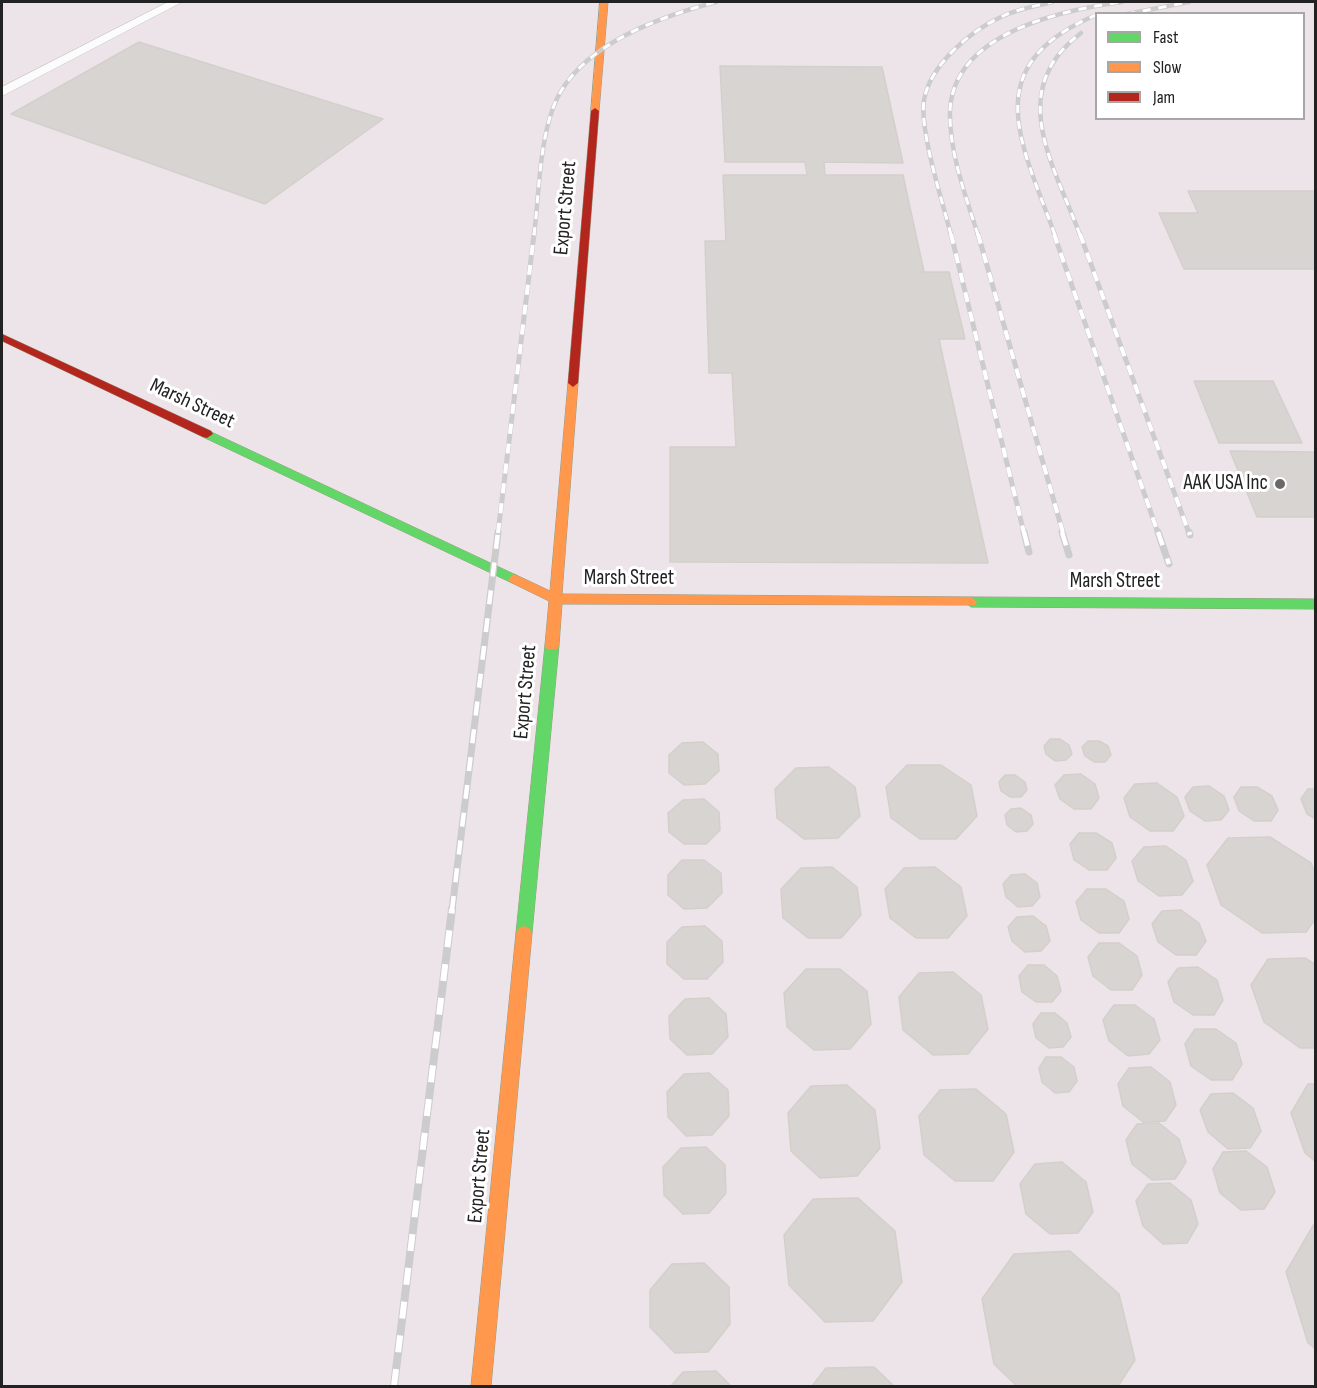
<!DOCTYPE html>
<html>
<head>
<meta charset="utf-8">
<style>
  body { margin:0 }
  #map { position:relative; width:1317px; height:1388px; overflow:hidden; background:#f0eeeb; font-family:"Sofia Sans Condensed",sans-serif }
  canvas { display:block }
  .frame { position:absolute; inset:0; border:3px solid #222; pointer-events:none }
  .legend { position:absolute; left:1095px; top:12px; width:210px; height:108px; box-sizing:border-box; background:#fff; border:2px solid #a7a7a7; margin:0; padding:8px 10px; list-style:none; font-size:18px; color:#222 }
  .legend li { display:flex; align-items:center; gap:12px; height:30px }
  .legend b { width:30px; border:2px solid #a7a7a7 }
</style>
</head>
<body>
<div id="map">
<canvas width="1317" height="1388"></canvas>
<div class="frame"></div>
<ul class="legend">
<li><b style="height:8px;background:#63d668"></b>Fast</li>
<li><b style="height:8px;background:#ff974d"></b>Slow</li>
<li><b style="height:8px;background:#b3261e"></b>Jam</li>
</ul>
</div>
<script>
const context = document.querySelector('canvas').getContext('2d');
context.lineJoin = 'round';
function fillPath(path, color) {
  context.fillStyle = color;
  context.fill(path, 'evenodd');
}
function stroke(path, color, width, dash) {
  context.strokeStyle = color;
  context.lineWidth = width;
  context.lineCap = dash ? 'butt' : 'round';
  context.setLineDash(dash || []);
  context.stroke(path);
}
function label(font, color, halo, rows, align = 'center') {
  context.font = font + ' "Sofia Sans Condensed",sans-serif';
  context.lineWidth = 6;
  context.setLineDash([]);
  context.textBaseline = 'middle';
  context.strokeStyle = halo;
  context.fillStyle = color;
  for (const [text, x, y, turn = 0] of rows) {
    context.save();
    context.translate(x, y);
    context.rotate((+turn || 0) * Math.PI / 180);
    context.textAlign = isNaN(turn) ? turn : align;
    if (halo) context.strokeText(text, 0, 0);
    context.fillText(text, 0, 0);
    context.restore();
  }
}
fillPath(new Path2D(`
  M 2,2 L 1315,2 L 1315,1386 L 2,1386 ZM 1096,14 L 1304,14 L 1304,118 L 1096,118 Z`), '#ede4e9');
const building = new Path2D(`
  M 139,42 L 383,119 L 265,204 L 11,114 Z
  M 720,66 L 882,67 L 903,163 L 824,162 L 825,175 L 903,175 L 924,272 L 949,272 L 965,339 L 939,339 L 988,563 L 670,562 L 670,447 L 736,447 L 732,373 L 709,373 L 705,241 L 726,241 L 723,175 L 807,175 L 805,162 L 725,162 Z
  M 1188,191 L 1316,191 L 1316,269 L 1184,269 L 1159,213 L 1198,213 Z
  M 1194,381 L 1273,381 L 1302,443 L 1219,443 Z
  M 1230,451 L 1316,452 L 1316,517 L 1257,517 Z
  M 1050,739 L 1060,739 L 1069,745 L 1072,754 L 1066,760 L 1055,761 L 1046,754 L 1044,746 Z
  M 1088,741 L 1099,741 L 1108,746 L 1111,755 L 1105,762 L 1094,762 L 1085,756 L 1082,747 Z
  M 703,742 L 718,754 L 719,771 L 705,784 L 684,785 L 669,773 L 669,755 L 682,743 Z
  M 907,765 L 941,765 L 971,785 L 977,816 L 956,839 L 920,839 L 891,818 L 886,787 Z
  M 829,767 L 855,787 L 860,816 L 838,838 L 804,839 L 777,818 L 775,789 L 796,768 Z
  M 1081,774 L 1095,784 L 1099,798 L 1091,809 L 1074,809 L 1060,799 L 1055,785 L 1064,775 Z
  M 1005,775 L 1015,775 L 1025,782 L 1027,790 L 1021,797 L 1010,797 L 1001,791 L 999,782 Z
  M 1157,783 L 1177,797 L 1184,816 L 1173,831 L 1150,831 L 1130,817 L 1124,798 L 1135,784 Z
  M 1209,786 L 1224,796 L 1229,810 L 1221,820 L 1205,821 L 1190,811 L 1185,797 L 1193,787 Z
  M 1241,787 L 1257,787 L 1272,796 L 1278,810 L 1271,821 L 1254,821 L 1239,811 L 1234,797 Z
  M 1308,789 L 1316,789 L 1316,819 L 1307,814 L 1301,799 Z
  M 704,799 L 719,812 L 720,830 L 706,844 L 684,844 L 669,832 L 668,813 L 683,800 Z
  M 1021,808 L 1031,815 L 1033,824 L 1027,831 L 1016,832 L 1007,825 L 1005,815 L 1011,809 Z
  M 1079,833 L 1096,833 L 1112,843 L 1116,858 L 1107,870 L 1089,870 L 1074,860 L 1070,844 Z
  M 1270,837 L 1311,863 L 1316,875 L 1316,918 L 1306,932 L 1262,933 L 1221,905 L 1207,865 L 1228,838 Z
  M 1166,846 L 1186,860 L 1193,881 L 1182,895 L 1159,896 L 1138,881 L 1132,861 L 1144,847 Z
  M 682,860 L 704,860 L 721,873 L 722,893 L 707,908 L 684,909 L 668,895 L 668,875 Z
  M 832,867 L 857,887 L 861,915 L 841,938 L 808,938 L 783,918 L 781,889 L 801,868 Z
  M 935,867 L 961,887 L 967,916 L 948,938 L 916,938 L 890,918 L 885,889 L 904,868 Z
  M 1025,874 L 1037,883 L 1040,897 L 1032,906 L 1018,907 L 1006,897 L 1003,884 L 1011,875 Z
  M 1087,889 L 1106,889 L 1124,901 L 1129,919 L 1119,933 L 1099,933 L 1081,920 L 1076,902 Z
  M 1181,910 L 1199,923 L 1206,941 L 1196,955 L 1176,955 L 1158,942 L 1152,924 L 1162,911 Z
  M 1033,916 L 1046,926 L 1050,941 L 1041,951 L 1025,952 L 1012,941 L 1008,927 L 1017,917 Z
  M 705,926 L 722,941 L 723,962 L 707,979 L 684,979 L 667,964 L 667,942 L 682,927 Z
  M 1099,943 L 1119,943 L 1137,956 L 1142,975 L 1132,990 L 1111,990 L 1093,976 L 1088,957 Z
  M 1305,958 L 1316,965 L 1316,1048 L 1300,1048 L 1264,1022 L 1251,985 L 1268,959 Z
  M 1028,965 L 1044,965 L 1057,976 L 1061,991 L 1052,1002 L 1036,1002 L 1022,992 L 1019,976 Z
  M 1198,967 L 1217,980 L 1223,1000 L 1214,1015 L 1193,1015 L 1174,1002 L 1168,982 L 1178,968 Z
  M 806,969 L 840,969 L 867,991 L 871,1024 L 850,1049 L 814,1050 L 787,1027 L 784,993 Z
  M 953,972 L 981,995 L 988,1029 L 968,1054 L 933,1055 L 903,1030 L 899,997 L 919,973 Z
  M 709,998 L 726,1014 L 728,1037 L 712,1054 L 687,1055 L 670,1039 L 669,1016 L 685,999 Z
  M 1114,1005 L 1135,1005 L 1154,1019 L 1160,1040 L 1149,1054 L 1128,1056 L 1109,1041 L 1103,1020 Z
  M 1041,1013 L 1055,1013 L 1067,1023 L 1071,1037 L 1063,1047 L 1049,1048 L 1036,1038 L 1033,1024 Z
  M 1195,1029 L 1216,1029 L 1236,1043 L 1242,1064 L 1232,1080 L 1211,1080 L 1191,1066 L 1185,1044 Z
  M 1046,1057 L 1061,1057 L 1074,1067 L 1077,1081 L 1069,1092 L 1055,1093 L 1042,1082 L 1039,1068 Z
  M 1151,1067 L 1170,1082 L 1176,1105 L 1165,1121 L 1143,1122 L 1123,1106 L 1118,1084 L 1129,1068 Z
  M 709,1073 L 728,1090 L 729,1116 L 712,1135 L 686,1136 L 668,1117 L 667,1092 L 684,1074 Z
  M 1308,1084 L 1316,1084 L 1316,1162 L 1305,1153 L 1291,1113 Z
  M 847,1085 L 875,1110 L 880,1148 L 857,1176 L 820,1178 L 791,1151 L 788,1113 L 811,1086 Z
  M 976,1089 L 1006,1114 L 1014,1152 L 993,1181 L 955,1181 L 924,1155 L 919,1116 L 940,1090 Z
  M 1233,1093 L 1253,1108 L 1261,1131 L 1250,1148 L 1228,1149 L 1208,1132 L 1200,1110 L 1211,1094 Z
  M 1159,1123 L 1179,1139 L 1186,1162 L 1175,1179 L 1152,1180 L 1132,1164 L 1126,1140 L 1137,1124 Z
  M 706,1147 L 725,1165 L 726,1193 L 709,1213 L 683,1214 L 664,1195 L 663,1167 L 681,1148 Z
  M 1246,1151 L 1267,1167 L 1275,1192 L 1264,1209 L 1241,1210 L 1220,1193 L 1213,1169 L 1223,1152 Z
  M 1062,1162 L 1086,1182 L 1093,1212 L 1078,1233 L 1050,1234 L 1026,1214 L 1020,1184 L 1035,1164 Z
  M 1170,1183 L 1191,1200 L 1198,1224 L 1187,1243 L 1163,1244 L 1143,1226 L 1136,1201 L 1148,1184 Z
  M 858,1198 L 895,1231 L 902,1282 L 873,1321 L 825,1322 L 789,1285 L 784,1235 L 813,1199 Z
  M 1314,1224 L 1316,1224 L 1316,1349 L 1308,1343 L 1286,1272 Z
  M 1070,1251 L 1119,1294 L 1135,1360 L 1118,1386 L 1017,1386 L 994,1364 L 982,1299 L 1014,1254 Z
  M 704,1263 L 729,1287 L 730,1324 L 708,1352 L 675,1353 L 650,1327 L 650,1290 L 672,1264 Z
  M 874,1367 L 894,1386 L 812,1386 L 826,1368 Z
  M 716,1371 L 731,1386 L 671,1386 L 683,1372 Z`);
fillPath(building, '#d7d4d2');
stroke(building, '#d3d0cc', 1.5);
const lane = new Path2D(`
  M 168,2 L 182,2 L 2,96 L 2,87 Z`);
const fast = new Path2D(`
  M 207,430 L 518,576 L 520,579 L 518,582 L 510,582 L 203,437 L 203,431 Z
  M 971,597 L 1316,599 L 1316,609 L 971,607 L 965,602 Z
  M 552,640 L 559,645 L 532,933 L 529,938 L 524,940 L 519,938 L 516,933 L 545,645 Z`);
const slow = new Path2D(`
  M 600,2 L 608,2 L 599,111 L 595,114 L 591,111 Z
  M 573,379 L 578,383 L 562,594 L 971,597 L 977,602 L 975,605 L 562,604 L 559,645 L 557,649 L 547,649 L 545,645 L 549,601 L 510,582 L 508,579 L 514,574 L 550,591 L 568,383 Z
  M 524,926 L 529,928 L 532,933 L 491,1386 L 471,1386 L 516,933 L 519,928 Z`);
const jam = new Path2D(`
  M 595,108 L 599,111 L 578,383 L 573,387 L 568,383 L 591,111 Z
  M 2,334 L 211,431 L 213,434 L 207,438 L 203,437 L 2,341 Z`);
stroke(lane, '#c9c8c7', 1);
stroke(fast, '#999a82', 1);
stroke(slow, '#999a82', 1);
stroke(jam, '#999a82', 1);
fillPath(lane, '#fdfcfc');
fillPath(fast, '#63d668');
fillPath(slow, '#ff974d');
fillPath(jam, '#b3261e');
const railFar3 = new Path2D(`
  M 1127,14 L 1189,2
  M 534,235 C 539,196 539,146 553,108 C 575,47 658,17 716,2
  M 951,235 C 943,203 919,130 924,100 C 930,65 971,30 1003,16 C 1018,9 1036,6 1052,2
  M 978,235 C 966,197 949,152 950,111 C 953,33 1062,10 1122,2
  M 1055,235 C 1021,142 976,66 1096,15
  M 1080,235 C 1055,166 1004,91 1081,33`);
const railFar2 = new Path2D(`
  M 951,234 L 1024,533
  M 978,234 L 1063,533
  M 1054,234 L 1158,533
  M 1080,234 L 1189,533
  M 498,533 L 534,234`);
const railFar1 = new Path2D(`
  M 1024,532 L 1029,552
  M 1062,532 L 1069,555
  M 1158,532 L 1169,564
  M 1189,532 L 1190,535
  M 452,910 L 498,532`);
const rail = new Path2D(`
  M 394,1386 L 452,909`);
stroke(railFar3, '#ccc', 4.5);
stroke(railFar2, '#ccc', 5);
stroke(railFar1, '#ccc', 7);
stroke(rail, '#ccc', 8);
stroke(railFar3, '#fff', 3, [8]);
stroke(railFar2, '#fff', 4, [10]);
stroke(railFar1, '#fff', 4.5, [14]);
stroke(rail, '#fff', 6, [17]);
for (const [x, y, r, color] of [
  [1280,484,6,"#6a6968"]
]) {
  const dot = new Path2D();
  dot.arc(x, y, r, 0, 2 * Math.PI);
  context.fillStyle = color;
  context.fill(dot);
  stroke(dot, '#fff', 2);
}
label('21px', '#222', '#fff', [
  ["Export Street",566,208,-85],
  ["Marsh Street",192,404,25],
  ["Marsh Street",629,579],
  ["Marsh Street",1115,582],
  ["Export Street",526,692,-85],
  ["Export Street",480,1176,-85]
]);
label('21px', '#222', '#fff', [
  ["AAK USA Inc",1268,484]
], 'right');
</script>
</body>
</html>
